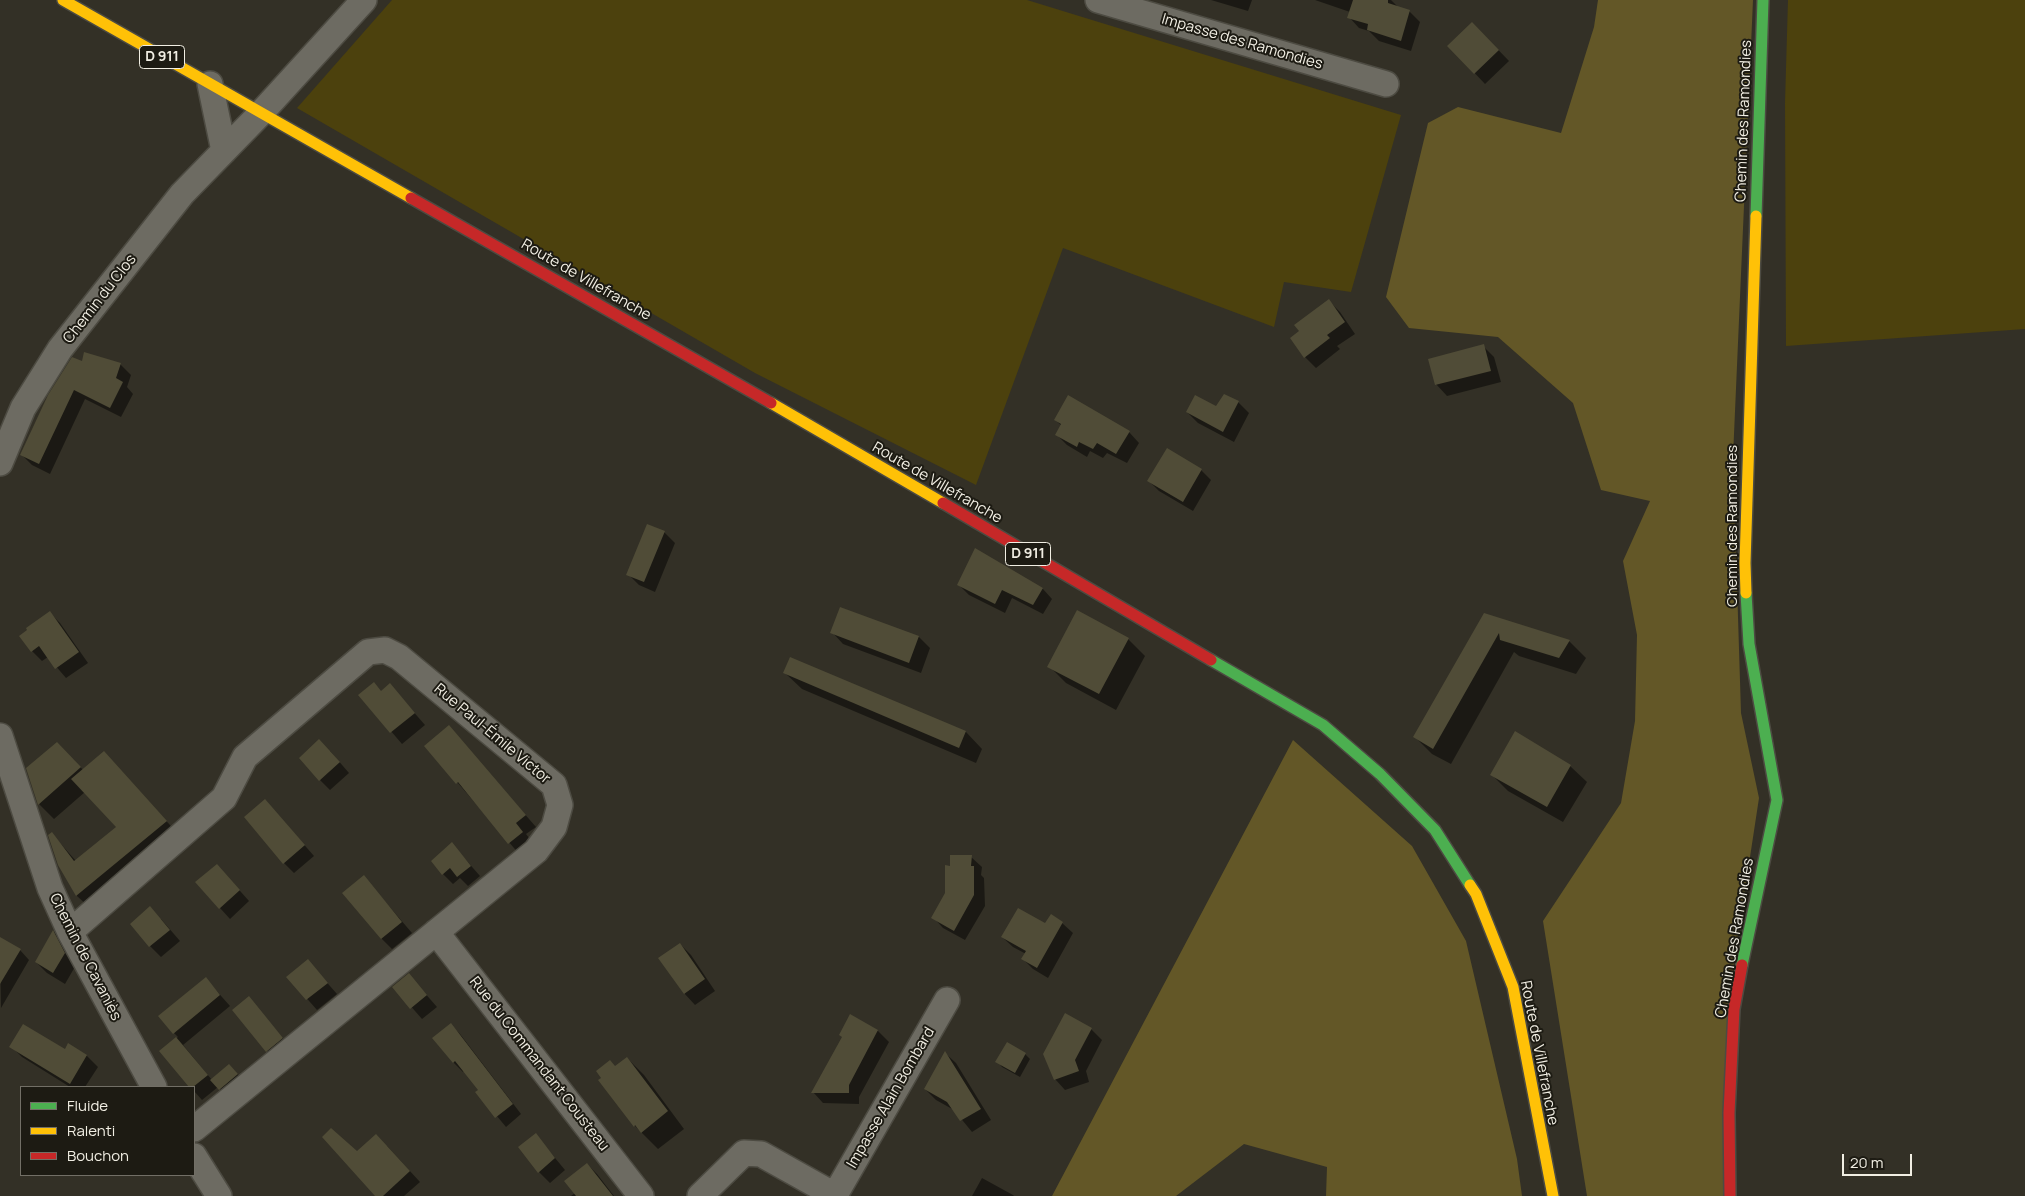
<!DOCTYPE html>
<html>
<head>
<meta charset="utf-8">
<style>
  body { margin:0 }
  #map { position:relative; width:2025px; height:1196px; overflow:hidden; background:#333026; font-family:Manrope,sans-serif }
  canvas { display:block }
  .legend { position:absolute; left:20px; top:1086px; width:175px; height:90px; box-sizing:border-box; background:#1d1b13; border:1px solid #726f66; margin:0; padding:6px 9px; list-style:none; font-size:15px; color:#f1eee3 }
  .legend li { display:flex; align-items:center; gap:10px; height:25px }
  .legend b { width:25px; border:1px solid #726f66 }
  .scale { position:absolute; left:1842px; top:1154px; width:70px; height:22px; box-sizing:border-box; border:2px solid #f1eee3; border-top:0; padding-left:6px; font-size:15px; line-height:18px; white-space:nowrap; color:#f1eee3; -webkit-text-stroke:4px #1d1b13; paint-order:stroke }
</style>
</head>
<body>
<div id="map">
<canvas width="2025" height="1196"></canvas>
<ul class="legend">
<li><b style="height:6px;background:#4caf50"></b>Fluide</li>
<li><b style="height:6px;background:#ffc107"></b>Ralenti</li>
<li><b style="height:6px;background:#c62828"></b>Bouchon</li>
</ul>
<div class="scale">20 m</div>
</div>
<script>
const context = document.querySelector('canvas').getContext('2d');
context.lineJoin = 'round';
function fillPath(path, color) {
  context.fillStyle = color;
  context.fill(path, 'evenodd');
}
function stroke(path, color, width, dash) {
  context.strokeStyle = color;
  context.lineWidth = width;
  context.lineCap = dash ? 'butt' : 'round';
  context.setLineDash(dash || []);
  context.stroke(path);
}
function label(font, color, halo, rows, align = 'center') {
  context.font = font + ' Manrope,sans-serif';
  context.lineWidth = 4;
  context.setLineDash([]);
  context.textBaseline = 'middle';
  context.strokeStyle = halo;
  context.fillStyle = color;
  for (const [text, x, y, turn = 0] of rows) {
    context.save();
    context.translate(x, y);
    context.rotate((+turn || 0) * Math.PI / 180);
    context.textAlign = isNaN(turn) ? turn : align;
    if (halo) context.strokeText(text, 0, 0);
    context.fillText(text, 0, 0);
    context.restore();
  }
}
fillPath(new Path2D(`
  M 392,0 L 1027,0 L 1401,115 L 1351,292 L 1284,282 L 1274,327 L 1063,248 L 976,485 L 755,373 L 297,108 Z
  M 1788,0 L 2025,0 L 2025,329 L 1786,346 L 1785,103 Z`), '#4c410d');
fillPath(new Path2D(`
  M 1598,0 L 1753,0 L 1733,457 L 1741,713 L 1759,798 L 1729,995 L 1723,1196 L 1587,1196 L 1543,921 L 1621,803 L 1635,721 L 1637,635 L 1623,561 L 1650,501 L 1601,490 L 1573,403 L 1498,337 L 1409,328 L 1386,297 L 1428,123 L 1458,107 L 1561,133 L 1594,27 Z
  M 1293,740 L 1412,846 L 1466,941 L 1517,1159 L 1522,1196 L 1326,1196 L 1327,1167 L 1244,1144 L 1176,1196 L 1052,1196 Z`), '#635727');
fillPath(new Path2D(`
  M 1211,0 L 1252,0 L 1248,11 Z
  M 1315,0 L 1391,0 L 1399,8 L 1409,11 L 1420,22 L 1411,51 L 1379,41 L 1369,31 L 1359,28 L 1349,17 L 1350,12 Z
  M 1483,34 L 1509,61 L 1485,84 L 1449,46 Z
  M 1329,301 L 1340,312 L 1355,334 L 1337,346 L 1340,349 L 1316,368 L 1305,357 Z
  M 1483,346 L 1494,357 L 1501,382 L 1447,396 L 1436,384 Z
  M 83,363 L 120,364 L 131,375 L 127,387 L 133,394 L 121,417 L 85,399 L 50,474 L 32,465 L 21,454 Z
  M 1238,402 L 1249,413 L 1234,442 L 1198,423 L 1187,412 Z
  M 1055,420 L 1129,432 L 1139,443 L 1127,463 L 1107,453 L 1103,458 L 1090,451 L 1087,457 L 1067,445 L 1057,435 L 1062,426 Z
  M 1201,470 L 1211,480 L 1193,511 L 1159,491 L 1149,481 Z
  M 664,532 L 675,543 L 655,592 L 639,585 L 628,574 Z
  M 976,550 L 1043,589 L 1052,599 L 1043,614 L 1012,598 L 1005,613 L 969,595 L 959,585 Z
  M 841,609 L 919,637 L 930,648 L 921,673 L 843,644 L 832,632 Z
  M 1078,612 L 1128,639 L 1145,656 L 1116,710 L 1066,683 L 1049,666 Z
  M 50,613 L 60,623 L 88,663 L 66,678 L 48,657 L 42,661 L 32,651 Z
  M 1485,615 L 1569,641 L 1586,658 L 1576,674 L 1519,656 L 1514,652 L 1451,764 L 1432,754 L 1415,737 Z
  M 791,659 L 966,732 L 982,749 L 976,763 L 802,689 L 785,673 Z
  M 390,685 L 425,725 L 402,744 L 360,695 L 382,692 Z
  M 449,727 L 536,827 L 526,834 L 533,843 L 520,855 L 426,746 Z
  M 330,751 L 349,773 L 330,790 L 320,780 Z
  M 73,759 L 83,770 L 117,767 L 180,836 L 91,909 L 77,896 L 59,865 L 52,834 L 76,861 L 118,827 L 85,792 L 54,819 L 39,804 Z
  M 1570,766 L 1587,782 L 1563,822 L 1508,791 L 1492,775 Z
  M 265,800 L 314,856 L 294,873 L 284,863 Z
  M 452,844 L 480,876 L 468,886 L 460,878 L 453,884 L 443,874 Z
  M 971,857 L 982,867 L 981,875 L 984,878 L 985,906 L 965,940 L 943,928 L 933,917 L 946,893 L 951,867 Z
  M 217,865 L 249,901 L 230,919 L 220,908 Z
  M 364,877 L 412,933 L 392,949 L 381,938 Z
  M 161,919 L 180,941 L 161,957 L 150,946 Z
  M 1062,923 L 1073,933 L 1048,978 L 1033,969 L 1023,959 L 1026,954 L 1013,947 L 1002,937 L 1045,925 Z
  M 54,932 L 64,943 L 76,965 L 65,984 L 47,973 L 36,962 Z
  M 680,944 L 691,955 L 715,991 L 695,1005 L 684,993 Z
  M 20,950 L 29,960 L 1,1008 L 0,952 Z
  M 308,961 L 337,994 L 317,1010 L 288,977 Z
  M 409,975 L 437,1007 L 422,1019 L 394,987 Z
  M 206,979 L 230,1006 L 183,1045 L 212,1080 L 234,1070 L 243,1080 L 225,1095 L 218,1087 L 202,1100 L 194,1091 L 194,1087 L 190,1087 L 161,1051 L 178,1037 L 174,1033 Z
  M 249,998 L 293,1050 L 278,1062 L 267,1051 Z
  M 851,1016 L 878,1031 L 889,1042 L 859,1097 L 859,1104 L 823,1103 L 813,1092 L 843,1038 Z
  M 451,1025 L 460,1034 L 521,1114 L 506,1127 L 477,1092 L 479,1090 L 464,1071 L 463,1072 L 453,1062 Z
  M 1091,1029 L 1102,1040 L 1086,1071 L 1089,1082 L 1065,1090 L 1055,1079 Z
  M 69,1045 L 87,1056 L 98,1067 L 85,1087 L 70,1087 L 22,1057 L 11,1046 L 65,1051 Z
  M 945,1053 L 956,1063 L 991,1120 L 972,1132 L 954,1110 L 936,1100 L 925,1089 Z
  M 1025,1054 L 1030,1059 L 1020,1077 L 1002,1067 L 997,1061 Z
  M 627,1058 L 644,1075 L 684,1129 L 658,1149 L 635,1126 L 600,1080 Z
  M 536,1135 L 565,1170 L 550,1183 L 539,1172 Z
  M 387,1146 L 420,1182 L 404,1196 L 377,1196 Z
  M 587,1164 L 597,1174 L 614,1196 L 571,1196 L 575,1193 Z
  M 982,1178 L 1013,1195 L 1014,1196 L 972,1196 Z`), '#0007');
fillPath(new Path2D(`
  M 1353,0 L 1388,0 L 1388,3 L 1410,10 L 1401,41 L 1367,30 L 1368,24 L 1347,18 Z
  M 1472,22 L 1499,50 L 1474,74 L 1447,46 Z
  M 1329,299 L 1345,322 L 1327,335 L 1330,338 L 1304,358 L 1290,338 L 1299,331 L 1294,325 Z
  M 1484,344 L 1491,371 L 1435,385 L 1428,359 Z
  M 84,352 L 121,363 L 116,378 L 123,382 L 110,408 L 74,390 L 39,464 L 20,455 L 48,395 L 72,357 L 82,361 Z
  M 1224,394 L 1239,401 L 1223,432 L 1186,412 L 1195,395 L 1216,406 Z
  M 1068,395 L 1130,431 L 1116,454 L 1097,443 L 1093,449 L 1079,442 L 1077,447 L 1055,435 L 1061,424 L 1054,420 Z
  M 1167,448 L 1202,469 L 1183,502 L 1147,481 Z
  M 647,524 L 665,531 L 644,582 L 626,575 Z
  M 975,548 L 1043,588 L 1033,605 L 1002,590 L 995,604 L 957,585 Z
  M 840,607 L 919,636 L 909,663 L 830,633 Z
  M 1077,610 L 1129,638 L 1099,694 L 1047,667 Z
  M 50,611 L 79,652 L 55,669 L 39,646 L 31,652 L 19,636 L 27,630 L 26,628 Z
  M 1484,613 L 1570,640 L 1559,658 L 1500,640 L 1499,633 L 1433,749 L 1413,737 Z
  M 790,657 L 966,731 L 959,748 L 783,673 Z
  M 374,682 L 381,691 L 390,683 L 415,713 L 390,733 L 358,695 Z
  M 449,725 L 526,815 L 516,823 L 523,832 L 508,844 L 458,782 L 456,784 L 424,746 Z
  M 1515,731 L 1571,765 L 1547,807 L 1490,775 Z
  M 319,739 L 340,762 L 319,781 L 299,758 Z
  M 57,742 L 81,767 L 38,805 L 26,768 Z
  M 104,751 L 167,821 L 76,896 L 58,865 L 48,835 L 52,832 L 74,861 L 116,827 L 71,779 Z
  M 265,799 L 305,845 L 283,864 L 244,817 Z
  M 452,842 L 471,866 L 457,877 L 450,868 L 442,875 L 431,861 Z
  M 950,855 L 972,855 L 971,866 L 974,866 L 974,895 L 954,931 L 931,918 L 945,893 L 945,865 L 950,866 Z
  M 217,864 L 240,890 L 219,909 L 195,882 Z
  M 364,875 L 402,922 L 381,939 L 342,893 Z
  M 150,906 L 170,930 L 149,947 L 130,924 Z
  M 1018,908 L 1045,923 L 1051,914 L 1063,922 L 1037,968 L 1021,959 L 1026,951 L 1001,937 Z
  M 53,930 L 65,953 L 53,973 L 35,962 Z
  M 0,937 L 21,949 L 0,984 Z
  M 680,943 L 705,979 L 684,994 L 658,958 Z
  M 308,959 L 328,983 L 306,1000 L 286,977 Z
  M 409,973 L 427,995 L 410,1009 L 392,987 Z
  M 206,977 L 220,995 L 173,1034 L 158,1016 Z
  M 249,996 L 283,1038 L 266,1052 L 232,1010 Z
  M 1065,1013 L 1092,1028 L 1075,1060 L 1079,1071 L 1054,1080 L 1043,1054 Z
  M 850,1014 L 878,1030 L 849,1085 L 849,1093 L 811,1093 L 842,1037 L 839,1035 Z
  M 451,1023 L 513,1104 L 495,1118 L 475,1092 L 478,1090 L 455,1061 L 453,1063 L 432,1038 Z
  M 23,1024 L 65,1049 L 68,1043 L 87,1055 L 70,1084 L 9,1047 Z
  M 176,1037 L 208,1075 L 193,1087 L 189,1087 L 159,1051 Z
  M 1007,1042 L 1026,1053 L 1015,1073 L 995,1062 Z
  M 945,1051 L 981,1109 L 960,1121 L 947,1102 L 924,1089 Z
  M 627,1057 L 668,1111 L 641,1133 L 635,1125 L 634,1127 L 598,1080 L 601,1078 L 596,1071 L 610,1060 L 615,1066 Z
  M 229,1064 L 238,1074 L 219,1090 L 210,1080 Z
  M 331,1128 L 357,1151 L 376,1134 L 410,1171 L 383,1196 L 375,1196 L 322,1137 Z
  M 536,1133 L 555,1158 L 538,1173 L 518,1147 Z
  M 587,1163 L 613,1196 L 576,1196 L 564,1181 Z`), '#504c37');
const street = new Path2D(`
  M 1098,0 L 1386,84
  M 210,84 L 224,151
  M 0,463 L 23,408 L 60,349 L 182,194 L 261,113 L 364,0
  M 0,736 L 50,888 L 70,932 L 154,1087
  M 70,932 L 224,798 L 245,757 L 368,652 L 385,650 L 399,657 L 554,785 L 560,805 L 554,827 L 536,851 L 194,1129
  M 436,932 L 641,1196
  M 194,1156 L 219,1196
  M 835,1195 L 947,1000
  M 700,1196 L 744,1153 L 761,1154 L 836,1196`);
const fast = new Path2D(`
  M 1756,216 L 1763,0
  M 1211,660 L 1323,725 L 1380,774 L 1435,830 L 1470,885
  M 1742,965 L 1777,800 L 1749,644 L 1746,593`);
const slow = new Path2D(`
  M 63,0 L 411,198
  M 771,403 L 943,503
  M 1746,593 L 1745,563 L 1756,216
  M 1470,885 L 1476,894 L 1513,987 L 1553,1196`);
const jam = new Path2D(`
  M 411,198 L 771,403
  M 943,503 L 1211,660
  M 1730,1196 L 1729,1113 L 1734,1009 L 1742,965`);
stroke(street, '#4d4b42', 28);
stroke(fast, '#4d4b42', 14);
stroke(slow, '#4d4b42', 14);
stroke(jam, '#4d4b42', 14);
stroke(street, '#6d6b62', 25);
stroke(fast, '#4caf50', 11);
stroke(slow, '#ffc107', 11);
stroke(jam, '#c62828', 11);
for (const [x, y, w] of [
  [162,57,45],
  [1028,554,45]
]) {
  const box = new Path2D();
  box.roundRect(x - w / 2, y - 11.5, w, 23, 4);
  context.fillStyle = '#1d1b13';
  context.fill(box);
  stroke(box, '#f1eee3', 1);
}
label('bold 14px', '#f1eee3', null, [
  ["D 911",162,57],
  ["D 911",1028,554]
]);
label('15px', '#f1eee3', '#1d1b13', [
  ["Impasse des Ramondies",1242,42,16],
  ["Chemin des Ramondies",1744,121,-88],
  ["Route de Villefranche",586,280,30],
  ["Chemin du Clos",100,299,-52],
  ["Route de Villefranche",937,483,30],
  ["Chemin des Ramondies",1733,526,-90],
  ["Rue Paul-Émile Victor",492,734,40],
  ["Chemin des Ramondies",1735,938,-80],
  ["Chemin de Cavaniès",85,957,63],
  ["Route de Villefranche",1539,1053,79],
  ["Rue du Commandant Cousteau",539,1064,52],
  ["Impasse Alain Bombard",891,1098,-60]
]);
</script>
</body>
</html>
